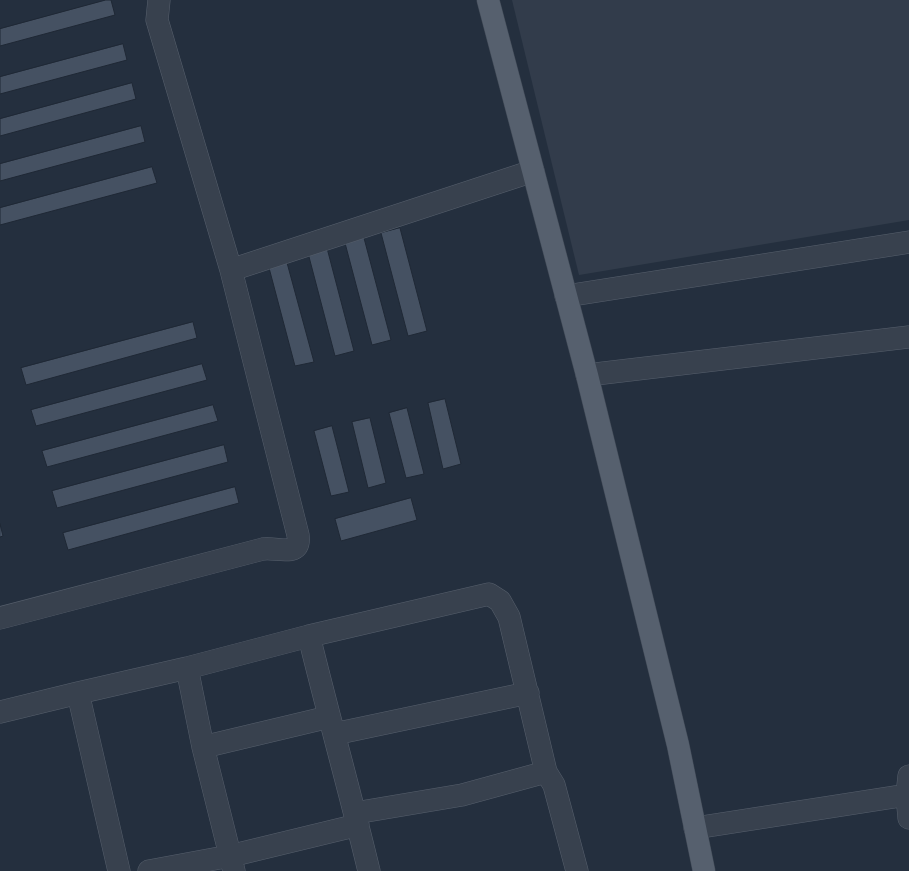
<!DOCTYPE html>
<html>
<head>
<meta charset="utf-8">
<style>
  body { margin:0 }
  canvas { display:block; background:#242f3e }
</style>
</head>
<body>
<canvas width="909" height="871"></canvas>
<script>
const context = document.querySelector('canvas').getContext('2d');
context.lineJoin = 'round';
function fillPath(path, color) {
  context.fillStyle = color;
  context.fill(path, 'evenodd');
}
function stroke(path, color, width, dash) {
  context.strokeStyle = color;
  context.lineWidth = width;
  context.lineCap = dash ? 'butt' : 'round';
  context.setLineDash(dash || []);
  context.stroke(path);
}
fillPath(new Path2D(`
  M 512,0 L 909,0 L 909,220 L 579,275 Z`), '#323c4b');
const building = new Path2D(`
  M 106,0 L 111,0 L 115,15 L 0,46 L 0,29 Z
  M 123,44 L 127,60 L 0,94 L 0,77 Z
  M 132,83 L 136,99 L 0,136 L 0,119 Z
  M 141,126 L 145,142 L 0,181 L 0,164 Z
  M 152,167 L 157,183 L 0,225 L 0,208 Z
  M 400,228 L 427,331 L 408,336 L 381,233 Z
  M 364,238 L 391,340 L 372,345 L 345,243 Z
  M 327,248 L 354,351 L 335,356 L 308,253 Z
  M 286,259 L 314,362 L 295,366 L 268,264 Z
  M 193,322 L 197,338 L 26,385 L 21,368 Z
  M 202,364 L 207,380 L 36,426 L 31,410 Z
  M 445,399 L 461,464 L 443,469 L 428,403 Z
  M 213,405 L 218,421 L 47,467 L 42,451 Z
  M 407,408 L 424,474 L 406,478 L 389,413 Z
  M 370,418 L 386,483 L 368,488 L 352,422 Z
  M 332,426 L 349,492 L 331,496 L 314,431 Z
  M 224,445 L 228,462 L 57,508 L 52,491 Z
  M 235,487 L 239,503 L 68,550 L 63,533 Z
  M 411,498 L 417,520 L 341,541 L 335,519 Z
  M 0,524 L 3,536 L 0,537 Z`);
fillPath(building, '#455162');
stroke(building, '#1f2835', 1);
const minor = new Path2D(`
  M 231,270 L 533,171
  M 566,296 L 909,242
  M 587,375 L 909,337
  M 0,618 L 263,549 C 279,547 301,558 298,535 L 231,270 L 157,20 L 159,0
  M 309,636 C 328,714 350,792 369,871
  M 78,693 L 187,668
  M 0,712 L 78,693 L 119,871
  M 334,734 L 528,693
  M 203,747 L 329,717
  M 909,776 L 907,795 L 909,818
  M 355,813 L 462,795 L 546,772
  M 695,828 L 907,795
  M 149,871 L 230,856 L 358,825
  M 234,871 L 203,747 L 187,668 L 309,636 L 489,594 L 500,601 L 509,617 L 546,772 L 554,785 L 577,871`);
const major = new Path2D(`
  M 488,0 L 587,375 L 678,745 L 704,871`);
stroke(minor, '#565f6c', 23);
stroke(major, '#414a57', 23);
stroke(minor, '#38414e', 22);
stroke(major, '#56606e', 22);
</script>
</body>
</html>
